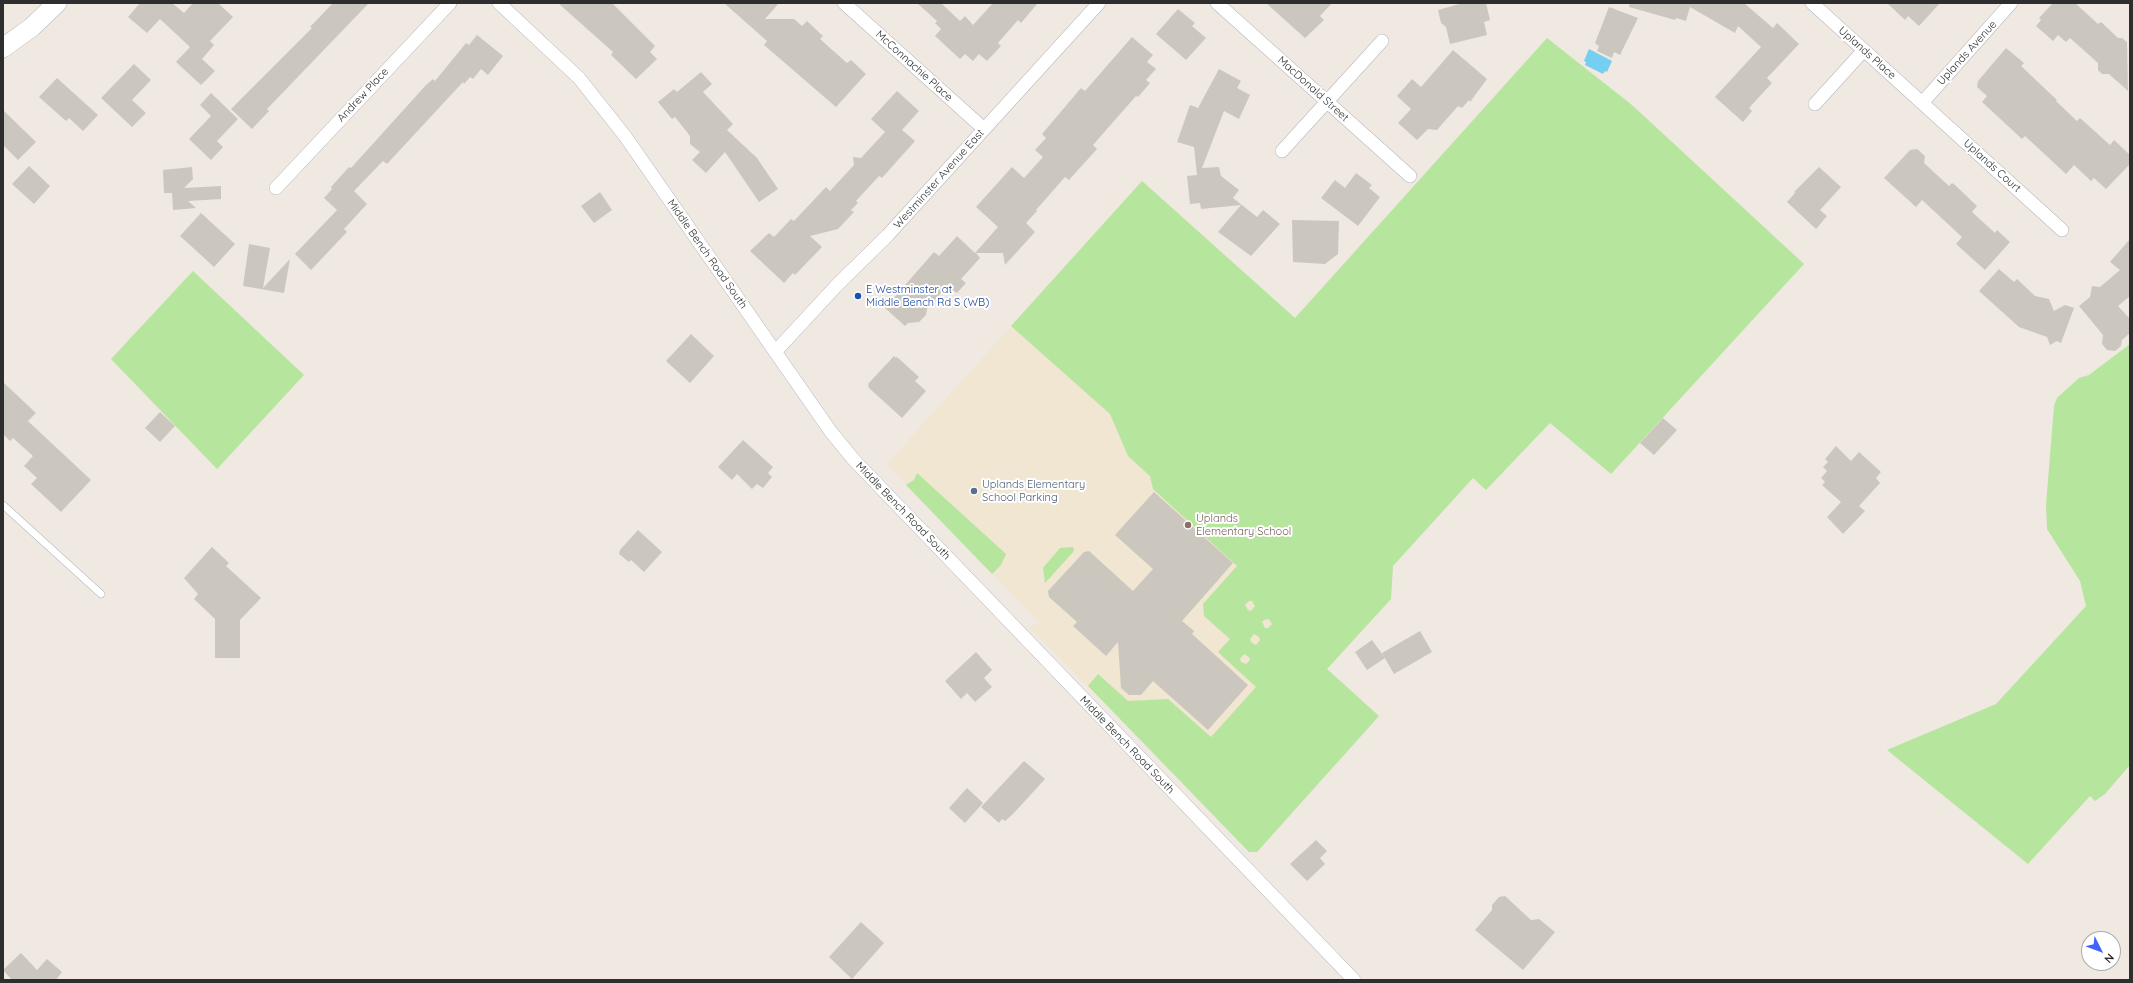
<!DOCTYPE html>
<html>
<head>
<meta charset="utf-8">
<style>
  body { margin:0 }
  #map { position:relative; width:2133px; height:983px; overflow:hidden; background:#efe9e1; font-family:Quicksand,sans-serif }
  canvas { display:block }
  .frame { position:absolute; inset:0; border:4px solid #2e2e2e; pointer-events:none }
  .north { position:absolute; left:2081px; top:931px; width:40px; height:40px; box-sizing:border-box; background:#fff; border:1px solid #ababab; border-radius:50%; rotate:132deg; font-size:11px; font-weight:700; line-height:16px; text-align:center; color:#2e2e2e }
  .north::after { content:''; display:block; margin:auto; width:14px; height:18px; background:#4264fb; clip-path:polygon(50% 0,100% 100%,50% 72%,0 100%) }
</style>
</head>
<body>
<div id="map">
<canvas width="2133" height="983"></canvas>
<div class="frame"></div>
<div class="north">N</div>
</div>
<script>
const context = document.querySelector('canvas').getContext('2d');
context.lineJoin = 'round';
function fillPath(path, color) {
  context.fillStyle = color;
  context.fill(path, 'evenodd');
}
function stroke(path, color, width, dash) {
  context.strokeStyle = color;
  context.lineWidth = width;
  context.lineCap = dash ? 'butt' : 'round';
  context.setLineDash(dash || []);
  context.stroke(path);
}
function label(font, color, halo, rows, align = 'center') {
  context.font = font + ' Quicksand,sans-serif';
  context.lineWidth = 4;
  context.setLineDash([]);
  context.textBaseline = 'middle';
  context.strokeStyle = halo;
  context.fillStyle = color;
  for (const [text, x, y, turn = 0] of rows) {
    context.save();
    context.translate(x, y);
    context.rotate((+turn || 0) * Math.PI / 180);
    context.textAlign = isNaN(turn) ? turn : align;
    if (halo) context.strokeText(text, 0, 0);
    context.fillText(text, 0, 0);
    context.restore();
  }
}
fillPath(new Path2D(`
  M 1142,181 L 1473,478 L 1393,566 L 1391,599 L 1327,669 L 1379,716 L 1257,852 L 1249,852 L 1088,686 L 1083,682 L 1029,627 L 1040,623 L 887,464 Z`), '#f0e6d1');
fillPath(new Path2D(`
  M 1547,38 L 1632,105 L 1804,264 L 1611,474 L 1550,423 L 1486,490 L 1473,478 L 1393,566 L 1391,599 L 1327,669 L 1379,716 L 1257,852 L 1249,852 L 1088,686 L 1098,674 L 1128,701 L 1168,699 L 1211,737 L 1256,687 L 1218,652 L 1230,639 L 1204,616 L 1203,604 L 1237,566 L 1153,489 L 1150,476 L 1128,456 L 1110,414 L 1011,326 L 1142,181 L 1295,318 ZM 1249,601 L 1252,601 L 1255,606 L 1251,611 L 1248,610 L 1245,605 ZM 1269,619 L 1272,624 L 1268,628 L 1265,628 L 1262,622 L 1264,620 ZM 1254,634 L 1259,637 L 1260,640 L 1256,645 L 1251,642 L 1250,639 ZM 1244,654 L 1249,657 L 1250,660 L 1246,664 L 1241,662 L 1240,659 Z
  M 193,271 L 304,375 L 217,469 L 111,359 Z
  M 2130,344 L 2130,765 L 2105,794 L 2095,801 L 2090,796 L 2028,864 L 1887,750 L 1996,704 L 2086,606 L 2080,581 L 2047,529 L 2046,505 L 2054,406 L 2057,398 L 2079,378 L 2089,375 Z
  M 917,473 L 1006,554 L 1001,565 L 992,574 L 906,485 L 914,480 Z
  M 1073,547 L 1074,551 L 1045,583 L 1043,568 L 1060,548 Z`), '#b6e59e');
fillPath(new Path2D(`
  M 1589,49 L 1612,61 L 1607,72 L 1605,71 L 1603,74 L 1585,65 L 1586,62 L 1584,61 Z`), '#75cff0');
fillPath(new Path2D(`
  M 140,3 L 172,3 L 184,13 L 193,3 L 218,3 L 233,17 L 210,41 L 214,45 L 202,59 L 215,71 L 201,85 L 176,62 L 190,47 L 160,19 L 147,33 L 128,17 Z
  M 333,3 L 369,3 L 267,109 L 269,111 L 252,129 L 231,109 L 312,28 L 310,27 Z
  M 558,3 L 612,3 L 655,46 L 650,52 L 657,59 L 636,79 L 611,55 L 613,52 Z
  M 724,3 L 779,3 L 765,19 L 794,19 L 802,26 L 807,21 L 823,36 L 820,39 L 847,63 L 851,60 L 866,74 L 836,107 L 764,45 L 767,41 Z
  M 917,3 L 941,3 L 960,21 L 965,16 L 973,25 L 993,3 L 1038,3 L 1021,23 L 1018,20 L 998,43 L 1001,46 L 987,61 L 979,54 L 973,61 L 965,54 L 960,59 L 935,36 L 941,29 L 935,23 L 937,21 Z
  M 1266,3 L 1332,3 L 1320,16 L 1324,20 L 1305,38 Z
  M 1463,3 L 1486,3 L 1490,20 L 1484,22 L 1487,35 L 1450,44 L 1446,27 L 1441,23 L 1438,10 Z
  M 1630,3 L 1744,3 L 1773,28 L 1777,23 L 1799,44 L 1767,78 L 1772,83 L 1749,108 L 1752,111 L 1743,122 L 1715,97 L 1761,47 L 1738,26 L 1735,33 L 1690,7 L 1686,21 L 1676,18 L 1675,20 L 1629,7 Z
  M 1887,3 L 1940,3 L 1919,26 L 1908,16 L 1905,20 Z
  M 2053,3 L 2075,3 L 2098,24 L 2101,22 L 2118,38 L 2122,38 L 2127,42 L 2128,91 L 2109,74 L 2102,74 L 2098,70 L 2098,63 L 2070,38 L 2066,42 L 2058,35 L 2053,41 L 2036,26 L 2041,20 L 2039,18 Z
  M 1609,7 L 1638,18 L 1620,55 L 1614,52 L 1612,58 L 1597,51 L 1599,46 L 1595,43 Z
  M 1178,9 L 1195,23 L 1192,26 L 1206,38 L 1186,60 L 1156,34 Z
  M 477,35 L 503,56 L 488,75 L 481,69 L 473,79 L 470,77 L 464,84 L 463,82 L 387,164 L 383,161 L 354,191 L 367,204 L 344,229 L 347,232 L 311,270 L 295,254 L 337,210 L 324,198 L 332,189 L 331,187 L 349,167 L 351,168 L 426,85 L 433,79 L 435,81 L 466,43 L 469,45 Z
  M 1132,37 L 1153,55 L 1147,62 L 1156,69 L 1146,80 L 1150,83 L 1138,97 L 1136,96 L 1093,145 L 1097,149 L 1069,180 L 1065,177 L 1036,210 L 1037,211 L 1026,223 L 1035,232 L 1005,265 L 1003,253 L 976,253 L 980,258 L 961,279 L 966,283 L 957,293 L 947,286 L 927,309 L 926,315 L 919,322 L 908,323 L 905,326 L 885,308 L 934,252 L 939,256 L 957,236 L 975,253 L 998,227 L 976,207 L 1012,167 L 1024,178 L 1043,157 L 1035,150 L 1046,138 L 1042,134 L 1081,88 L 1085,91 Z
  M 2006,48 L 2024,63 L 2021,66 L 2057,100 L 2056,101 L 2077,121 L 2080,118 L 2110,145 L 2114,140 L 2130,155 L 2130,164 L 2106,189 L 2094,178 L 2091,181 L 2074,165 L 2066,174 L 2025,136 L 2022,139 L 1982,102 L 1987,96 L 1977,87 L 1978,81 Z
  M 1453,50 L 1487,79 L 1470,102 L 1469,100 L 1462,108 L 1458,106 L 1437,130 L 1428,129 L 1417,140 L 1398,123 L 1411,109 L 1397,96 L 1412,79 L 1421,87 Z
  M 134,64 L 151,80 L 132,100 L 146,113 L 132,127 L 101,98 Z
  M 1219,69 L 1241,81 L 1237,88 L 1250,95 L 1239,119 L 1224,111 L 1202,168 L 1219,167 L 1221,176 L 1239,190 L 1233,198 L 1257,217 L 1263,210 L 1280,224 L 1251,256 L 1218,232 L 1241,205 L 1201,209 L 1200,203 L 1190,204 L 1187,176 L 1197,175 L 1194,147 L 1177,142 L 1190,105 L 1198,108 Z
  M 701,72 L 712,84 L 703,92 L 733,124 L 727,130 L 757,158 L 778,189 L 759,202 L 725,152 L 706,173 L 692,160 L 700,152 L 690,144 L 690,136 L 675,117 L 672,119 L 658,102 L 674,89 L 677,92 Z
  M 57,78 L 98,115 L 83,131 L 69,118 L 66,121 L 39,97 Z
  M 897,91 L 919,111 L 902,130 L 915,141 L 882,178 L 879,176 L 856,201 L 858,203 L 851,210 L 854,212 L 838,229 L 810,236 L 822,247 L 795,275 L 793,273 L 784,283 L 750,251 L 769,233 L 774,237 L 791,219 L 794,221 L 826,187 L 830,191 L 854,165 L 853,157 L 861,158 L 885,132 L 871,119 Z
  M 211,93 L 238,119 L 217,141 L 223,147 L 211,160 L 189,139 L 211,116 L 200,105 Z
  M 3,110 L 36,142 L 18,160 L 3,145 Z
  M 1917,149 L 1925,156 L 1924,163 L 1949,186 L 1952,183 L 1955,185 L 1977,206 L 1972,212 L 1995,233 L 1997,230 L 2010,242 L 1985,270 L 1956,244 L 1962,237 L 1922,200 L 1916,207 L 1884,178 L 1910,150 Z
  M 29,166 L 50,186 L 34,204 L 12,184 Z
  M 192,167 L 193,179 L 184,188 L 221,186 L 221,199 L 188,201 L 196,208 L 173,210 L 172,193 L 164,193 L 163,170 Z
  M 1819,167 L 1841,187 L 1820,210 L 1827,216 L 1816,229 L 1787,202 L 1795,193 L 1794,192 Z
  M 1356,173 L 1372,185 L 1369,188 L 1380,197 L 1358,226 L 1321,198 L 1335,180 L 1345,188 Z
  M 600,192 L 612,210 L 594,223 L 581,206 Z
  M 201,213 L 235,244 L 214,267 L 180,236 Z
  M 1292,220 L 1339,221 L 1338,254 L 1325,264 L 1293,262 Z
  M 2130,239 L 2130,296 L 2118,306 L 2130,319 L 2130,333 L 2122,340 L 2121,346 L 2115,351 L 2107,350 L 2102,344 L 2103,335 L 2079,306 L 2090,297 L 2092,286 L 2100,287 L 2120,270 L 2110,262 Z
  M 249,244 L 270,248 L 263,288 L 290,259 L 284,293 L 243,286 Z
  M 1999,269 L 2014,282 L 2017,279 L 2035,296 L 2049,299 L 2054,311 L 2065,305 L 2074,308 L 2061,343 L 2057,341 L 2050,345 L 2047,337 L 2019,327 L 1979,291 Z
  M 691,334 L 714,356 L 690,383 L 666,361 Z
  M 894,356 L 896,358 L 897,357 L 919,377 L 915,381 L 926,391 L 902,418 L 869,388 L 868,384 Z
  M 3,382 L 36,413 L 28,421 L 30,423 L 91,480 L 61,512 L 31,484 L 37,478 L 24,466 L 33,456 L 13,438 L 10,441 L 3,434 Z
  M 160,412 L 175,426 L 160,442 L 145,428 Z
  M 1663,418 L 1677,430 L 1654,455 L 1640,443 Z
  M 743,440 L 773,467 L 768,473 L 772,477 L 763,488 L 757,484 L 752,489 L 737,474 L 732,480 L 718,467 Z
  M 1836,446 L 1851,461 L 1859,452 L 1881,472 L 1876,478 L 1880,483 L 1859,506 L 1865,511 L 1843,534 L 1827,517 L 1841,502 L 1822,485 L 1825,482 L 1821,478 L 1827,471 L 1823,467 L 1828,462 L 1825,459 Z
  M 1154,492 L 1233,563 L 1182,621 L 1194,631 L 1192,634 L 1248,685 L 1208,730 L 1153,681 L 1141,695 L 1129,695 L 1121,688 L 1118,642 L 1106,656 L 1073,626 L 1077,622 L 1049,597 L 1048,591 L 1084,552 L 1089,551 L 1133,591 L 1153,569 L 1115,535 Z
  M 638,530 L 662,552 L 644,572 L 631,560 L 629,562 L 619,554 L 620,550 Z
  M 212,547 L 229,563 L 226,566 L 261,598 L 240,620 L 240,658 L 215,658 L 215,619 L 194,599 L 198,594 L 184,578 Z
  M 1420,631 L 1432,652 L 1394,674 L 1382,653 Z
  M 1372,640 L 1385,658 L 1367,670 L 1355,652 Z
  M 976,652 L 992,670 L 984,678 L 992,687 L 975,702 L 967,693 L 961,699 L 945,681 Z
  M 1024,761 L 1045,779 L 1013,814 L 1005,821 L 1002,819 L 999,823 L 981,807 Z
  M 967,788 L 983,803 L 965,823 L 949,808 Z
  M 1316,840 L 1327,851 L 1320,858 L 1325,864 L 1307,881 L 1290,864 Z
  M 1505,896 L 1531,920 L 1539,919 L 1555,932 L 1523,970 L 1475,930 L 1492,910 L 1492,905 L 1499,897 Z
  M 861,922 L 884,943 L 852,979 L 829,957 Z
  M 21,953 L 37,970 L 47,959 L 62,972 L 56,980 L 12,980 L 3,970 Z`), '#cbc7bf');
const lane = new Path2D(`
  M 3,505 L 101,594`);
const street = new Path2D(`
  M 499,3 L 579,78 L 625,136 L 831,432 L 854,460 L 1354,980
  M 844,3 L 984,129
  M 1217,3 L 1410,176
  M 1812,3 L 2062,230
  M 1922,103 L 2011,3
  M 1815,104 L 1864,50
  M 1282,151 L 1382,41
  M 276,188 L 450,3
  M 775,352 L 838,284 L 887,236 L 1099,3`);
const secondary = new Path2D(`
  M 3,48 L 32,27 L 57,3`);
stroke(lane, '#b4b7c1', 8);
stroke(street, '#b4b7c1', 14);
stroke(secondary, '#b4b7c1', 20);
stroke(lane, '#fff', 7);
stroke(street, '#fff', 13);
stroke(secondary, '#fff', 19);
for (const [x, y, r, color] of [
  [858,296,4,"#1a4fb4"],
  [974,491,4,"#5c6f8a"],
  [1188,525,4,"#8d6e63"]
]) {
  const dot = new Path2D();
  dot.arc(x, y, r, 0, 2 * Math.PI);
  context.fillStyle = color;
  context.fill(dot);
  stroke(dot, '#fff', 1.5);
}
label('11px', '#2e2e2e', '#fff', [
  ["Uplands Place",1867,53,42],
  ["Uplands Avenue",1967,53,-48],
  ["McConnachie Place",914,66,42],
  ["MacDonald Street",1313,89,42],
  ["Andrew Place",363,95,-47],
  ["Uplands Court",1992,166,42],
  ["Westminster Avenue East",939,179,-48],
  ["Middle Bench Road South",707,254,55],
  ["Middle Bench Road South",903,511,46],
  ["Middle Bench Road South",1127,745,46]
]);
label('11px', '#164399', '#fff', [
  ["E Westminster at",866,290],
  ["Middle Bench Rd S (WB)",866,303]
], 'left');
label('11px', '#4e5e75', '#fff', [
  ["Uplands Elementary",982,485],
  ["School Parking",982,498]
], 'left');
label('11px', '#785e54', '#fff', [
  ["Uplands",1196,519],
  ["Elementary School",1196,532]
], 'left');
</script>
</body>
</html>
